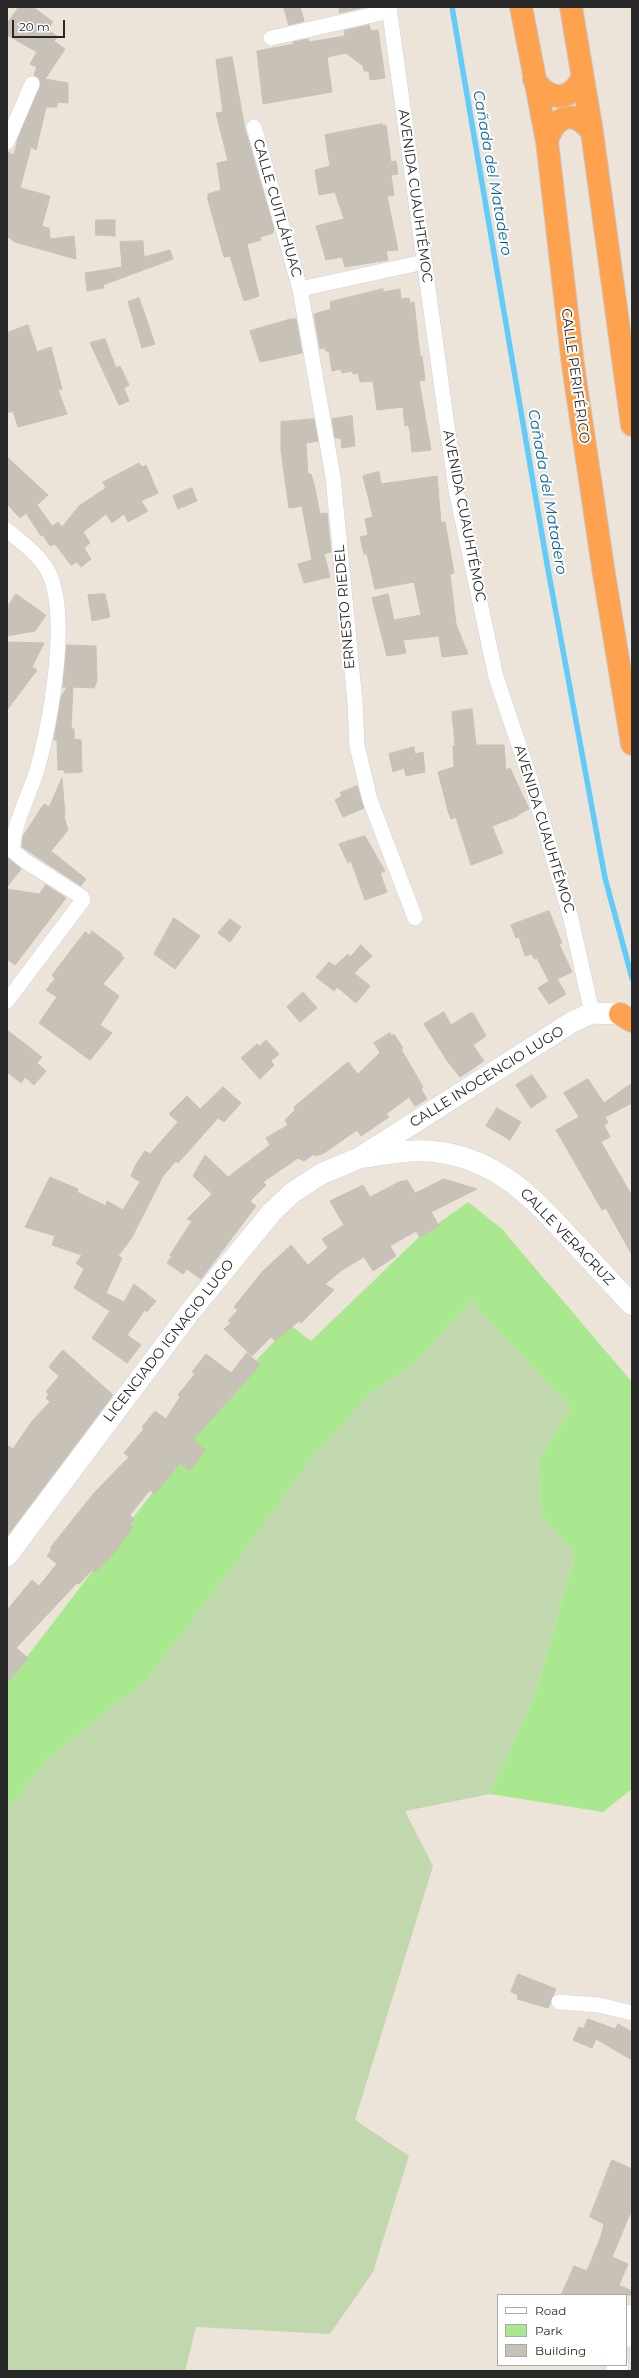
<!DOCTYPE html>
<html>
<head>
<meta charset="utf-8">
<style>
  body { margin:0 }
  #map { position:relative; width:639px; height:2378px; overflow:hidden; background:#ece4d8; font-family:Montserrat,sans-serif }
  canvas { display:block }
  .frame { position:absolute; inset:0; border:8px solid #282828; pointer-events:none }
  .legend { position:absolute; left:497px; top:2294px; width:130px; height:72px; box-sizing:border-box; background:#fff; border:1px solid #a9a9a9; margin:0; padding:5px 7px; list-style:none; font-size:12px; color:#282828 }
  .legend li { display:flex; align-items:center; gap:8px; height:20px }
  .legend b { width:20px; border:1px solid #a9a9a9 }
  .scale { position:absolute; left:12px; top:20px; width:53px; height:18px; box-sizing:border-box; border:2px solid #282828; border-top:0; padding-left:5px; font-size:12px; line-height:14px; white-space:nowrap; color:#282828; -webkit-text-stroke:3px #fff; paint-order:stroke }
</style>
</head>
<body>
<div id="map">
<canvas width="639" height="2378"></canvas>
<div class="frame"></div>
<ul class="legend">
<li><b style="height:5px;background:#fff"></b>Road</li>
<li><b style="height:11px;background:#aae88f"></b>Park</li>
<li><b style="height:11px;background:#c7c1b8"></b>Building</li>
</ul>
<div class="scale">20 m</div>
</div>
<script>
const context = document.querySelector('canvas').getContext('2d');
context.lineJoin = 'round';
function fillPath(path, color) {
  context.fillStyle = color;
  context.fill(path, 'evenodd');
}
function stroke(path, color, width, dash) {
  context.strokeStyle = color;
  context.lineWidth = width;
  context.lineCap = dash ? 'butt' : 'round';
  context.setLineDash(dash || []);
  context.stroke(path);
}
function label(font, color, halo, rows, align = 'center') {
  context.font = font + ' Montserrat,sans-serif';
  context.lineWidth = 4;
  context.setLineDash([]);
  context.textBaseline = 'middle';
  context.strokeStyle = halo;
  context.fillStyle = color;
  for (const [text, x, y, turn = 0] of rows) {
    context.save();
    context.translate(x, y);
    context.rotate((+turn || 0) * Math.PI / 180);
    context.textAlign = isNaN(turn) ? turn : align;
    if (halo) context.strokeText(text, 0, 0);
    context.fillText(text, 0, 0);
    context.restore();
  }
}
fillPath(new Path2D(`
  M 468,1202 L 501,1228 L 632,1382 L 632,1789 L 603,1812 L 490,1794 L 535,1694 L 575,1554 L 542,1516 L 538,1460 L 571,1408 L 471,1301 L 416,1362 L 371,1393 L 229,1572 L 148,1679 L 46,1760 L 7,1813 L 7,1683 L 243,1374 L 290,1325 L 311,1341 L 418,1238 Z`), '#aae88f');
fillPath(new Path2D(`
  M 471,1301 L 571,1408 L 538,1460 L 542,1516 L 575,1554 L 535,1694 L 490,1794 L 405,1811 L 433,1866 L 355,2120 L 409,2156 L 373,2272 L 330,2334 L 196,2327 L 185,2371 L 7,2371 L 7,1813 L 46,1760 L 148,1679 L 229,1572 L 315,1452 L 371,1393 L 416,1362 Z`), '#c1d8ae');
stroke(new Path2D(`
  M 452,7 L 547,564 L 605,878 L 632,978`), '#61cbf9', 5.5);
const building = new Path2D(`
  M 19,7 L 33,7 L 53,22 L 47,29 L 58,37 L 54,41 L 65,49 L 45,79 L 68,83 L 68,103 L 57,102 L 57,107 L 46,107 L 36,150 L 31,147 L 20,188 L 50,196 L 42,226 L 49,228 L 50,239 L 74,236 L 76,259 L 15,242 L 7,236 L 7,152 L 14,155 L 18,138 L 41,83 L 39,78 L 34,75 L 37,67 L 30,64 L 37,52 L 7,35 L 7,24 Z
  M 284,7 L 300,7 L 304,21 L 289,25 Z
  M 339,7 L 365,7 L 340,13 Z
  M 369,25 L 371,31 L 378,30 L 385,78 L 370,80 L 369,71 L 364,71 L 363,66 L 346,53 L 327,57 L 332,92 L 263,104 L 257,51 L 294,44 L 293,42 L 308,39 L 309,42 L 345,36 L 344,31 Z
  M 232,57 L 245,129 L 274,229 L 273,233 L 260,237 L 261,240 L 247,244 L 259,296 L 244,301 L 230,256 L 224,257 L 208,200 L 208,194 L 221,190 L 217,163 L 228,161 L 216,113 L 223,112 L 216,60 Z
  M 382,124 L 382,126 L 386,125 L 391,162 L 396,161 L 398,174 L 391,175 L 394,195 L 387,196 L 398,250 L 386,251 L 388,260 L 345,267 L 342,257 L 326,260 L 316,226 L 344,219 L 335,192 L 319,195 L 315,170 L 330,166 L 325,135 Z
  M 96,220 L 115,220 L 115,236 L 96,235 Z
  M 143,241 L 144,257 L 170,250 L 173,259 L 103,285 L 104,288 L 87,291 L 85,273 L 122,267 L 120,242 Z
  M 383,289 L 383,292 L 400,289 L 401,299 L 409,298 L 410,303 L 414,302 L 420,356 L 422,356 L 425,380 L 419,381 L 431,450 L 412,452 L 410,431 L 408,425 L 405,426 L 403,407 L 377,410 L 373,381 L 360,382 L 358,373 L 353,374 L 352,371 L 342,373 L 341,369 L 332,371 L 329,351 L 326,351 L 325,348 L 320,349 L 314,314 L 331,309 L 330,302 Z
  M 139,298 L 155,344 L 142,348 L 128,302 Z
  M 291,319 L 296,319 L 302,353 L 260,362 L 250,331 Z
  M 28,325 L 37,352 L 51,347 L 62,389 L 58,390 L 67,414 L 18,427 L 13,411 L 7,413 L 7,333 Z
  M 105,339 L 116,368 L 120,366 L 129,385 L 124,388 L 129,401 L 119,405 L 90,343 Z
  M 352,416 L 355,446 L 342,448 L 341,438 L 335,438 L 332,419 Z
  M 314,419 L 318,441 L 306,443 L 308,474 L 311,474 L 314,484 L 320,514 L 327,513 L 331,552 L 324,554 L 330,577 L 304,583 L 298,564 L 312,560 L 302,506 L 289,508 L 281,451 L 281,422 Z
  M 7,457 L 48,495 L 37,505 L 52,526 L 58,522 L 62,527 L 79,506 L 106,488 L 103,482 L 139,463 L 142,467 L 146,465 L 158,493 L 141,501 L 148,511 L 128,522 L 124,514 L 112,523 L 106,514 L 83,532 L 90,543 L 84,548 L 91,559 L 81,567 L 77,562 L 71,565 L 55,544 L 50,546 L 43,535 L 41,536 L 26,513 L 20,518 L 7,504 Z
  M 379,472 L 381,484 L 437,476 L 441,523 L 445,522 L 454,573 L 450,574 L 456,624 L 468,654 L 442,657 L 439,636 L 403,640 L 406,653 L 387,656 L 372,598 L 388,594 L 394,620 L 421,615 L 414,582 L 375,589 L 367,554 L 364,554 L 360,537 L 368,535 L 365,519 L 373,517 L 363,476 Z
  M 192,488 L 197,501 L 178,509 L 173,496 Z
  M 16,594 L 46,615 L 35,631 L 7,636 L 7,608 Z
  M 105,594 L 110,617 L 92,621 L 88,595 Z
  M 7,642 L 44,643 L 32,667 L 37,670 L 7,710 Z
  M 67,645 L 96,646 L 97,680 L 94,688 L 73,687 L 71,729 L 74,729 L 74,739 L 81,740 L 82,772 L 64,773 L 65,770 L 58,770 L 57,740 L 54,740 L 61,697 L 67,687 L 63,687 Z
  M 472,709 L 476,745 L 504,745 L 506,770 L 510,768 L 529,809 L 518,815 L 518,816 L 492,826 L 503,853 L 471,865 L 456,817 L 451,819 L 448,811 L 438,772 L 454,767 L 453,746 L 455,746 L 452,712 Z
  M 414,747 L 415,754 L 423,752 L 425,772 L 406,776 L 404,768 L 393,772 L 389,754 Z
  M 62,778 L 65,815 L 64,817 L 68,830 L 51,851 L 86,879 L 81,886 L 22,847 L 23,836 L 44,804 L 49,807 Z
  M 357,786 L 364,808 L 343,817 L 335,800 L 342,796 L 340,793 Z
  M 365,836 L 385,871 L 380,873 L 387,892 L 365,900 L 351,861 L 348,863 L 339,844 Z
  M 8,858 L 21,869 L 7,887 L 7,859 Z
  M 46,885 L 66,898 L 15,965 L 7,959 L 7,889 L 39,894 Z
  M 549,911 L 562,943 L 559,944 L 572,972 L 557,979 L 566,994 L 549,1004 L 538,988 L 549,981 L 537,958 L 534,959 L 532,954 L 525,956 L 519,937 L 516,938 L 511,925 Z
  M 174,918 L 200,936 L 175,969 L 154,954 Z
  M 230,919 L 241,927 L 230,942 L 218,933 Z
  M 92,931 L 122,954 L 121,955 L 124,958 L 103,984 L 119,996 L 100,1025 L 112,1033 L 90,1060 L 39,1023 L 57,997 L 46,990 L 55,979 L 52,975 L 85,932 L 90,935 Z
  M 361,945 L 372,956 L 354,973 L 370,986 L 356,1003 L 337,987 L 334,991 L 316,977 L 329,962 L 335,966 L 348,954 L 350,957 Z
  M 303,992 L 317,1008 L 300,1022 L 287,1007 Z
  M 444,1012 L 451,1025 L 470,1013 L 473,1013 L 486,1036 L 473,1045 L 484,1061 L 460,1077 L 448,1062 L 424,1024 Z
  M 7,1030 L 42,1057 L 37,1063 L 46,1071 L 34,1085 L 25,1077 L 21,1083 L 7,1072 Z
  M 390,1033 L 391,1036 L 394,1034 L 403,1048 L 401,1049 L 423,1087 L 421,1089 L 427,1099 L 415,1106 L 409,1097 L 386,1114 L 389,1117 L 361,1136 L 357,1130 L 324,1153 L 315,1156 L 314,1154 L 304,1161 L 298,1158 L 263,1182 L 266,1185 L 250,1201 L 256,1206 L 201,1279 L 187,1269 L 183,1274 L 167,1263 L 172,1256 L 170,1255 L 192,1221 L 187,1219 L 212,1194 L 193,1176 L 205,1155 L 228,1177 L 270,1145 L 266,1138 L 288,1125 L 285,1120 L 295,1110 L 294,1107 L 348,1062 L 358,1074 L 380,1053 L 374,1043 Z
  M 266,1040 L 279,1054 L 271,1061 L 274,1065 L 260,1079 L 241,1058 L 257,1044 L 260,1046 Z
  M 532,1075 L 547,1097 L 531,1108 L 516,1085 Z
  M 588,1079 L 604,1103 L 632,1083 L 632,1103 L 605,1117 L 608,1123 L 604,1125 L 610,1137 L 601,1142 L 632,1196 L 632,1255 L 606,1208 L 602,1210 L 556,1130 L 579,1117 L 564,1093 Z
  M 223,1087 L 241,1103 L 224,1122 L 218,1118 L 178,1163 L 176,1161 L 163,1176 L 131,1239 L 118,1256 L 122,1258 L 106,1293 L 124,1302 L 134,1284 L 156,1301 L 147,1312 L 145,1310 L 127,1335 L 141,1345 L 127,1363 L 92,1338 L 110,1311 L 74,1288 L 84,1269 L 76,1263 L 82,1255 L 52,1245 L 55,1236 L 25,1227 L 50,1177 L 78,1189 L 77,1192 L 106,1206 L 107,1201 L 123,1210 L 140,1182 L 131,1176 L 136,1164 L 145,1151 L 150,1154 L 178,1122 L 169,1114 L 187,1096 L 200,1109 Z
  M 497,1108 L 521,1122 L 510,1140 L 486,1126 Z
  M 444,1179 L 477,1189 L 431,1212 L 439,1226 L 420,1237 L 416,1231 L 390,1246 L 396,1256 L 373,1271 L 364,1257 L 342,1270 L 325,1284 L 334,1290 L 301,1323 L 299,1321 L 275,1341 L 271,1337 L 252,1356 L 224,1329 L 231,1323 L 228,1321 L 238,1310 L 234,1307 L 262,1272 L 291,1245 L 308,1265 L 328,1248 L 322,1239 L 344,1225 L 330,1201 L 363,1185 L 370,1197 L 399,1182 L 407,1180 L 415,1193 Z
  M 63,1350 L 113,1395 L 7,1536 L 7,1445 L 13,1449 L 32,1421 L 50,1402 L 46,1398 L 49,1394 L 46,1392 L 59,1376 L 49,1367 Z
  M 247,1353 L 260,1365 L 193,1440 L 205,1450 L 190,1471 L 180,1463 L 155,1494 L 150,1490 L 130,1515 L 134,1519 L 130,1524 L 133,1527 L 110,1558 L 95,1572 L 92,1570 L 79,1584 L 77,1583 L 16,1648 L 28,1658 L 7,1683 L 7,1610 L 32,1580 L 39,1586 L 57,1564 L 47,1556 L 52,1549 L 50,1548 L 94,1493 L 129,1457 L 124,1453 L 144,1429 L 142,1427 L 155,1411 L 166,1419 L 180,1397 L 178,1395 L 195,1374 L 192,1372 L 206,1354 L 231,1373 Z
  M 518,1974 L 556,1989 L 548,2008 L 517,1999 L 518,1995 L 511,1992 Z
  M 588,2019 L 615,2029 L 618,2024 L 632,2032 L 632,2060 L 596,2039 L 592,2048 L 573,2040 L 579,2027 L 583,2029 Z
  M 612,2160 L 632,2169 L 632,2209 L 612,2257 L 628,2264 L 619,2285 L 632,2291 L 632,2295 L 561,2295 L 574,2266 L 587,2271 L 601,2236 L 604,2224 L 590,2217 Z`);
fillPath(building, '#c7c1b8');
stroke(building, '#c7c1b2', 1);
const street = new Path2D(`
  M 389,7 L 456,490 L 496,677 L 530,778 L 571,919 L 592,1013
  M 271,38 L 390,11
  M 254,127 L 300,289 L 333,477 L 355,702 L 357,746 L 370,800 L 415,918
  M 7,142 L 32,84
  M 300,289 L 424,262
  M 7,530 C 20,541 37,553 46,568 C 72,608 50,728 36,773 C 29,795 11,830 13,851 L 25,861 L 82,897 L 83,900 L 7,1001
  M 559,2002 L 599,2005 L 632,2013`);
const secondary = new Path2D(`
  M 365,1157 C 389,1154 414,1148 438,1152 C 498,1160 533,1198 572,1240 C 592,1262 612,1283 632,1305
  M 7,1556 L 193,1308 L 272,1212 L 292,1193 L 321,1174 L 359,1158 L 572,1022 L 592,1013 L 620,1014
  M 626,2337 L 632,2315
  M 616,2371 L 618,2365`);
const highway = new Path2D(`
  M 521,7 L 547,141 L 573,365 L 604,574 L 632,744
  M 571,7 L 592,132 L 632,425
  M 534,79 C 548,101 570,103 582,78
  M 547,141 C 556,114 574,109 592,132
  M 620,1014 L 632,1021`);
stroke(street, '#cdd1e3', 16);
stroke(secondary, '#cdd1e3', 22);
stroke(highway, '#c7c7c7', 24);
stroke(street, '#fff', 15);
stroke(secondary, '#fff', 21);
stroke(highway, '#ffa250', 22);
label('14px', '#282828', '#fff', [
  ["AVENIDA CUAUHTÉMOC",415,196,82],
  ["CALLE CUITLÁHUAC",277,208,74],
  ["CALLE PERIFÉRICO",575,376,82],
  ["AVENIDA CUAUHTÉMOC",464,516,79],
  ["ERNESTO RIEDEL",345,607,-95],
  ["AVENIDA CUAUHTÉMOC",544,829,73],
  ["CALLE INOCENCIO LUGO",487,1077,-32],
  ["CALLE VERACRUZ",567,1237,46],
  ["LICENCIADO IGNACIO LUGO",169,1341,-52]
]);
label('italic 15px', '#0265a2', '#fff', [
  ["Cañada del Matadero",492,173,80],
  ["Cañada del Matadero",547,492,80]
]);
</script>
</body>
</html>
